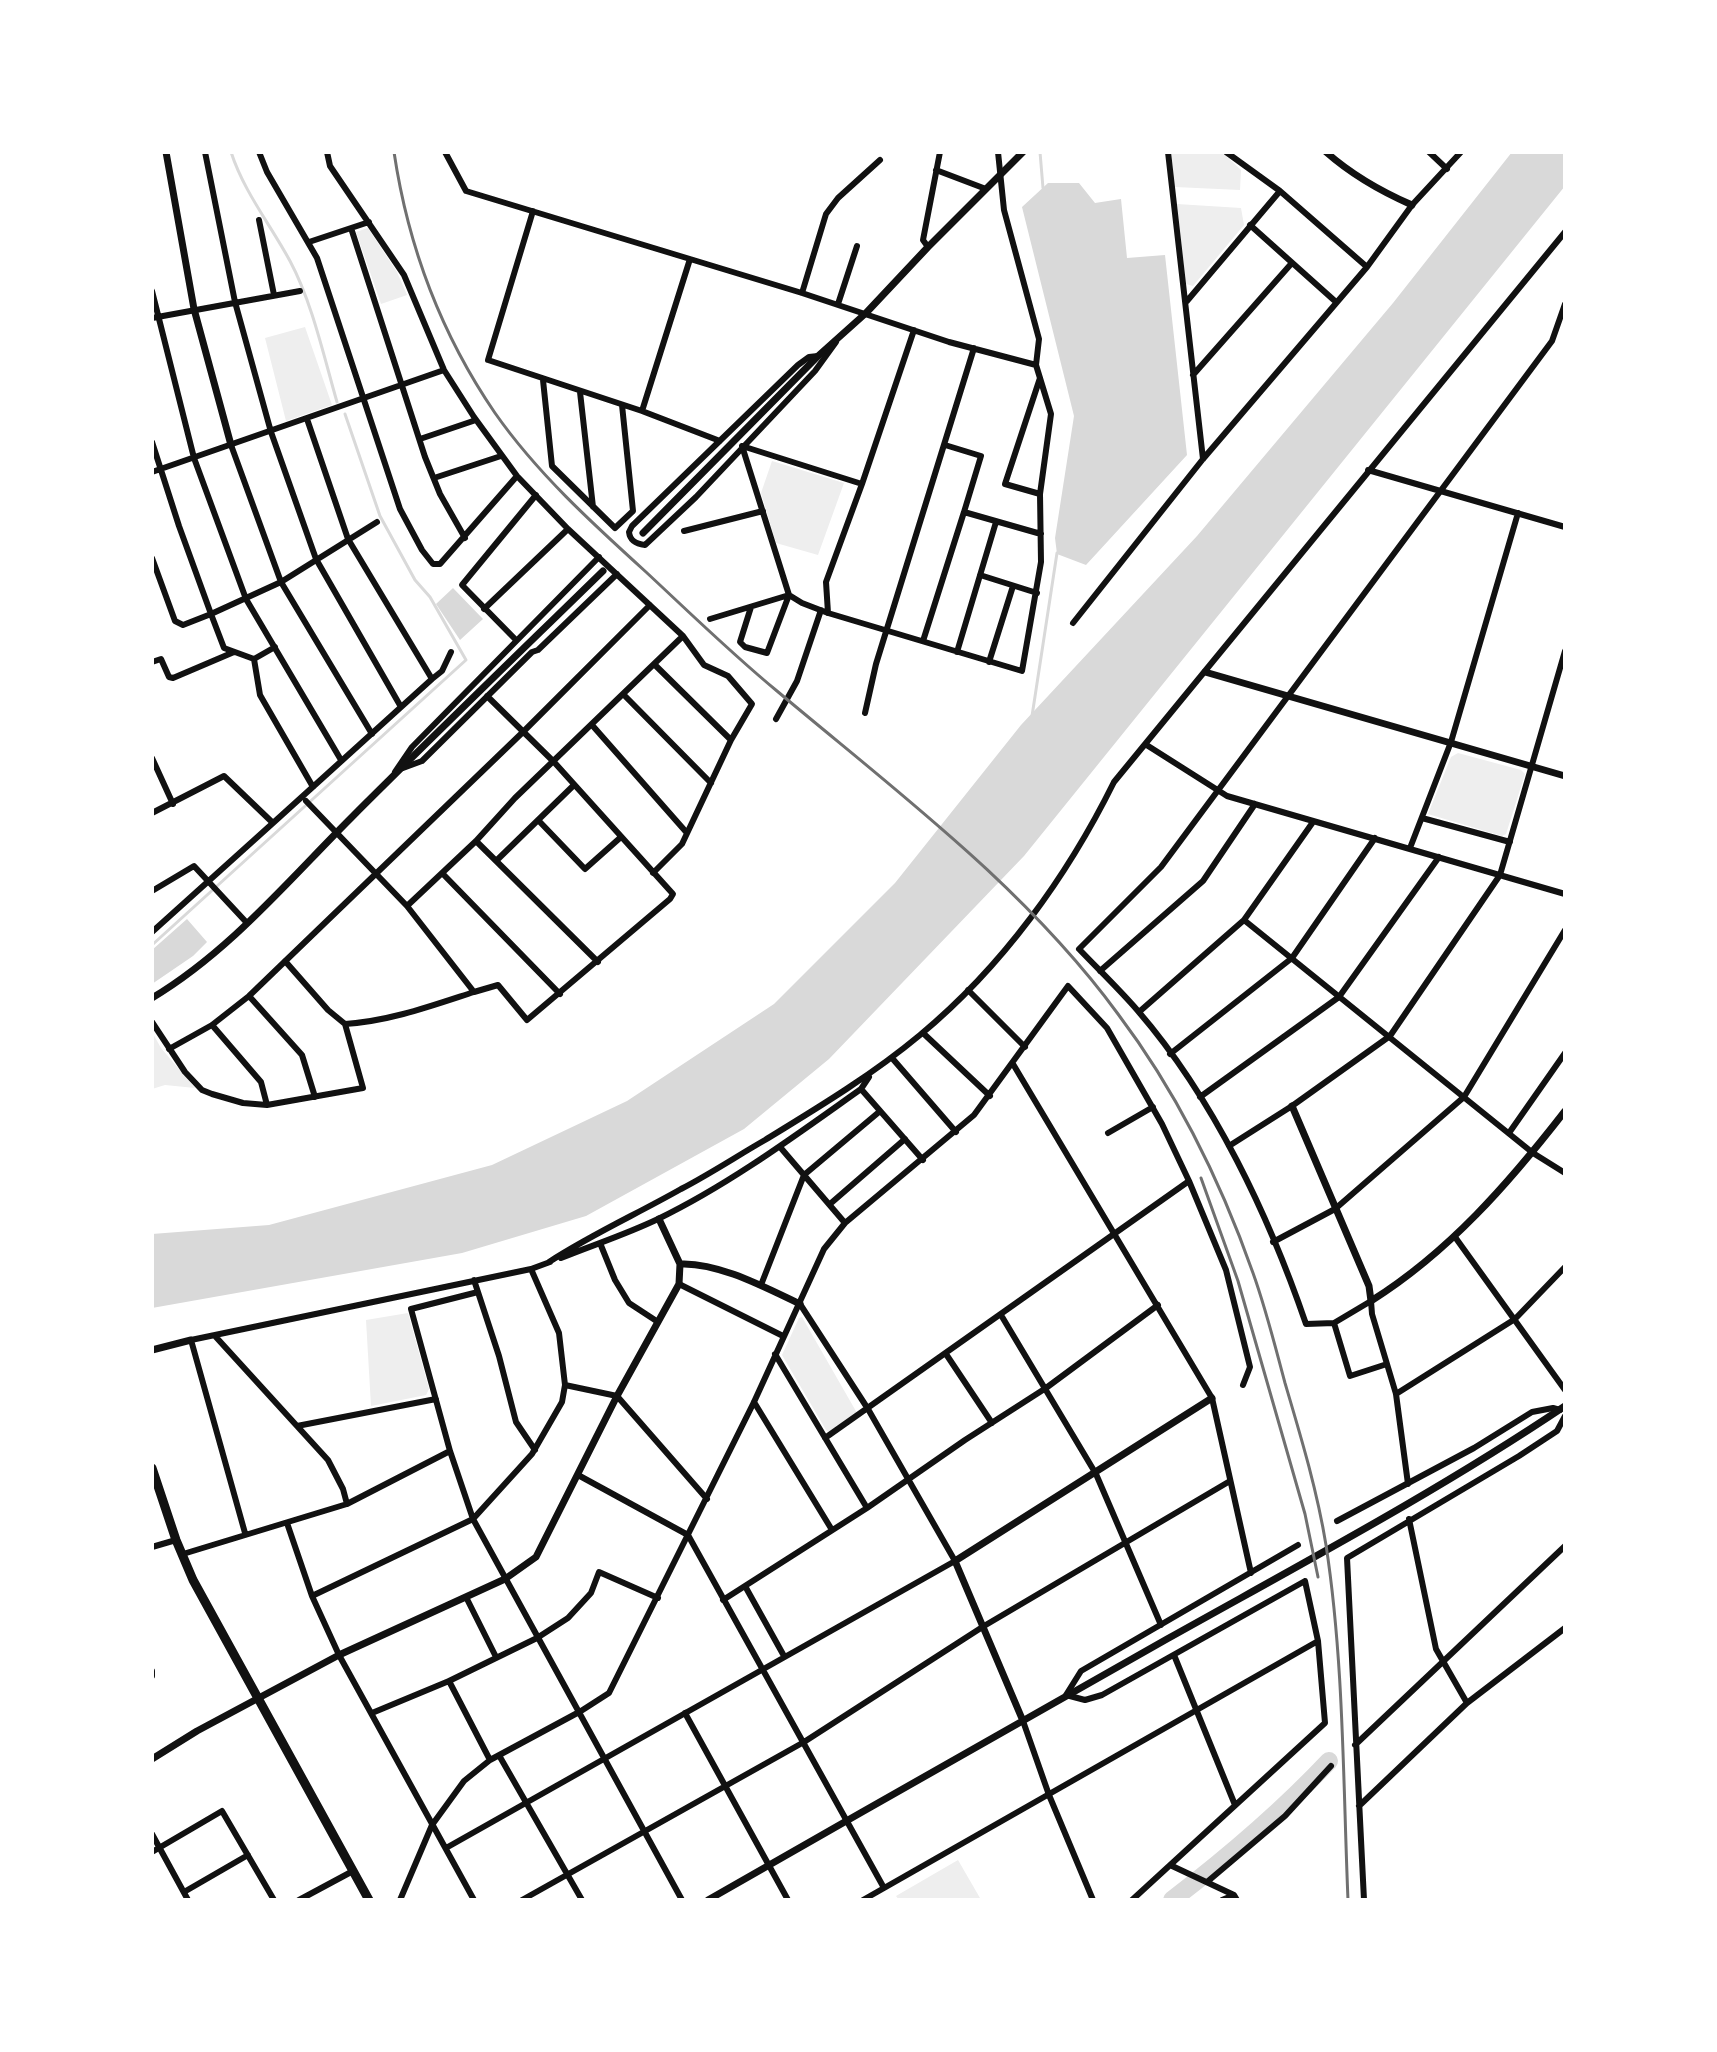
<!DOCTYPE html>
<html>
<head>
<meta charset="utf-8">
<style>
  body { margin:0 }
  #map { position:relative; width:1717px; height:2052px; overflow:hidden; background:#fff; font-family:Lora,serif }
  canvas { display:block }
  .frame { position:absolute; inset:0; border:154px solid #fff; pointer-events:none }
</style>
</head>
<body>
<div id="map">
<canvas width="1717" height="2052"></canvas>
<div class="frame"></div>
</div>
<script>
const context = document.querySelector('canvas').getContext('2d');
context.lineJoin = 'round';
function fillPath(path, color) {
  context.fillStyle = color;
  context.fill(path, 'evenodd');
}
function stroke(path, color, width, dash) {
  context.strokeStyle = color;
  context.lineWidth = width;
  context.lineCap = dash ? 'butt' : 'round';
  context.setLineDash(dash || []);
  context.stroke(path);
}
fillPath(new Path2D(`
  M 1171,152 L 1222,152 L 1241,170 L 1240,190 L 1175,187 Z
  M 1177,204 L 1241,208 L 1244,225 L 1193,286 L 1186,284 Z
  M 368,228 L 397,272 L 407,295 L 381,304 L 356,232 Z
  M 305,327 L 332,405 L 286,421 L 265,338 Z
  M 772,461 L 844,483 L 818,555 L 776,543 L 761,493 Z
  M 1458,753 L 1521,770 L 1525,774 L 1506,834 L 1502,836 L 1428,814 L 1451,757 Z
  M 152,1032 L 161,1048 L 195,1088 L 165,1085 L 152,1089 Z
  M 408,1313 L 429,1389 L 426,1395 L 371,1406 L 366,1320 Z
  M 802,1317 L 857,1413 L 830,1433 L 826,1430 L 782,1355 L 799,1318 Z
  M 958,1860 L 980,1898 L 976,1900 L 899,1900 L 896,1896 Z`), '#eee');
fillPath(new Path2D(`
  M 1512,152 L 1565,152 L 1565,186 L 1024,856 L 829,1059 L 744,1129 L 586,1216 L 462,1253 L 152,1308 L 152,1234 L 269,1225 L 492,1165 L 627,1101 L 774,1004 L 895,883 L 1021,725 L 1197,536 L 1393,303 Z
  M 1048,183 L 1079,183 L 1095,203 L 1121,199 L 1127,258 L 1165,255 L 1187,455 L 1086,565 L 1057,554 L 1055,538 L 1074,416 L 1022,207 Z
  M 453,588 L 483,619 L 460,640 L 436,604 Z
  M 187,919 L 207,942 L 193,956 L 152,984 L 152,950 Z`), '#d9d9d9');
stroke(new Path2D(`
  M 231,152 C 244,192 270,224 290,261 C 312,302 324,357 337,402
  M 1040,152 L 1043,188
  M 1032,716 L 1057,553
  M 152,945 L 466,660 L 430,597 L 415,580 L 380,516 L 345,414`), '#d9d9d9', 3);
stroke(new Path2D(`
  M 1172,1900 C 1228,1857 1281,1812 1329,1761`), '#d9d9d9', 18);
stroke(new Path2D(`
  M 205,152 L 235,302 L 271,432 L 316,559 L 401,707
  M 259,152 L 267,172 L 317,258 L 400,509 L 422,550 L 433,564 L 440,564 L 517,476
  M 327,152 L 330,166 L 404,275 L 444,370 L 474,417 L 517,476 L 568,529 L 683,636 L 704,665 L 728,676 L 752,704 L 731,740 L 682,844 L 653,873
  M 445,152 L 466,191 L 802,293 L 949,342 L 1036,365
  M 1168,152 L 1203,459
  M 1226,152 L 1280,191 L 1367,267
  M 1429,152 L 1447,169
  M 936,170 L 986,189
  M 533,211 L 488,360 L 642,411 L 720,441
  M 259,220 L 274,295
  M 1250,225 L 1336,302
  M 351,228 L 425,457 L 440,494 L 465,538
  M 309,242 L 369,222
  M 928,247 L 923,240 L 940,152
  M 152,291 L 194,458 L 246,599 L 341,760
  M 802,293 L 826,214 L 838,198 L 880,160
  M 1187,301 L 1280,191
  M 838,304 L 857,246
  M 152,318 L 300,291
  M 818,356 L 809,357 L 798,365 L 632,526 L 629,532 C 630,541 636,544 645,545 L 696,497 L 815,371 L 836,342
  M 1193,375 L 1291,264
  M 543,380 L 552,466 L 615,528 L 633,511 L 622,405
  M 580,392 L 593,507
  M 642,411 L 690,259
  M 420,439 L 476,420
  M 152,442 L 179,526 L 211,614 L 281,582 L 377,522
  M 231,445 L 281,582 L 372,734
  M 945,445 L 981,456 L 964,512 L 1041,534
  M 742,446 L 789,595 L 802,603 L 828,613 L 1022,671 L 1041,562 L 1040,494 L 1051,414 L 1036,365 L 1039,339 L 1004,210 L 998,152
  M 742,446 L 862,484
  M 1368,470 L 1565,527
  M 152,472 L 444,370
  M 434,478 L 501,456
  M 1040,494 L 1005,484 L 1040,378
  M 684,531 L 763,511
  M 152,558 L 175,621 L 183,625 L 211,614 L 224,648 L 254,659 L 260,695 L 313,787
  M 980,575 L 1037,593
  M 751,607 L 740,642 L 745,647 L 767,653 L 789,595
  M 484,609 L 568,529
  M 828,613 L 826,582 L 862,484 L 914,330
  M 710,619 L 789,595
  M 1073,623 L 1203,459 L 1367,267 L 1412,205 L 1461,152
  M 516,640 L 462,585 L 536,495
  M 923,641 L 964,512
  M 957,652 L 996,522
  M 254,659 L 275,647
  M 152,662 L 161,659 L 169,677 L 173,678 L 234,652
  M 989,662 L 1013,586
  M 654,664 L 731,740
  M 432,679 L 442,671 L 451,652
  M 624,695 L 711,783
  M 865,713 L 876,664 L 974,348
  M 776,719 L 797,681 L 821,610
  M 592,725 L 687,833
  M 1145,744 L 1227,796 L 1565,894
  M 152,758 L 173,804
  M 403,768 L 422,761 L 532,652 L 538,650 L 617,574
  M 395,772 L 412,747 L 599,557
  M 306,801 L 407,906 L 474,992 L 498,985 L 527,1020 L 670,899 L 673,894 L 554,762 L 487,696
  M 152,813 L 224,776 L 273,823 L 432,679 L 348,539 L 307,419
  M 1422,818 L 1510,842
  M 538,820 L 585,869 L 621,837
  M 476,841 L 598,962
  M 1410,848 L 1451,742 L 1518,513
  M 496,861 L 574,785
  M 442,873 L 560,994
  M 152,891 L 194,866 L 247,923
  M 407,906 L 476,841 L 515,798 L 683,636
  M 1244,920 L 1533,1153 L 1565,1173
  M 152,932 L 273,823
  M 1100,971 L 1203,881 L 1255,804
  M 968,990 L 1025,1047
  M 249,996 L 302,1055 L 315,1097
  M 1139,1012 L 1244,920 L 1313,822
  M 152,1022 L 185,1072 L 202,1090 L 212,1094 L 243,1103 L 267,1105 L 363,1088 L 345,1024 L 328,1010 L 285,961
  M 345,1024 C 390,1021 431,1006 474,992
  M 212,1025 L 261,1082 L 267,1105
  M 923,1033 L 990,1096
  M 169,1049 L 212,1025 L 249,996 L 523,732 L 650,605
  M 1170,1054 L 1292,958 L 1375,838
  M 892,1058 L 956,1132
  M 1013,1064 L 1212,1398 L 1251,1573
  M 861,1089 L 923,1160
  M 1200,1097 L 1339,997 L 1439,857
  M 1108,1133 L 1153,1107
  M 1509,1133 L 1565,1053
  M 1229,1146 L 1292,1106 L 1390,1036 L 1500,875 L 1565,651
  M 780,1147 L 845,1223
  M 1189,1181 L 1226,1270 L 1250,1367 L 1243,1385
  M 830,1204 L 905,1139
  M 1455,1237 L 1565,1390
  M 1273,1242 L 1335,1209 L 1464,1097 L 1565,930
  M 600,1243 L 615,1280 L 629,1303 L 658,1322
  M 561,1258 C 593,1245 627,1234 658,1219 C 730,1184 796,1135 861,1089 L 869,1077
  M 549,1262 C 592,1234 637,1214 681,1189 C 710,1174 737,1156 765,1140 C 819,1107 872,1075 920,1035 C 1002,967 1067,877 1114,782 L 1565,232
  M 474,1280 L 499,1356 L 516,1422 L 535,1450
  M 679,1284 L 783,1336
  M 761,1285 L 804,1175 L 879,1112
  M 478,1292 L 411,1309 L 450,1451 L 473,1519 L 682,1900
  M 1001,1315 L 1096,1474 L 1161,1625
  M 1334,1323 L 1350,1376 L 1387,1364
  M 215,1336 L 328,1460 L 343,1489 L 347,1504
  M 775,1354 L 867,1508
  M 946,1354 L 992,1423
  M 565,1385 L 617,1396 L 707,1499
  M 1396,1394 L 1515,1319 L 1565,1267
  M 754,1402 L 832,1530
  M 297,1426 L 436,1399
  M 578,1475 L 688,1535 L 884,1888
  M 1408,1484 L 1396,1394 L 1372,1314 L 1371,1301 L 1334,1323 L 1306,1324 C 1269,1216 1214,1099 1138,1011 C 1120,990 1099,970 1079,949 L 1161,867 L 1552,341 L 1565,304
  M 1409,1519 L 1436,1649 L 1467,1703
  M 1337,1521 L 1474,1448 L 1532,1412 L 1553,1408 L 1560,1410
  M 287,1523 L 312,1596 L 339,1655 L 474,1900
  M 245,1533 L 191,1340 L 531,1269 L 550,1262
  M 152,1547 L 176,1540
  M 183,1554 L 347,1504 L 450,1451
  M 745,1586 L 784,1656
  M 312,1596 L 473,1519 L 532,1454 L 562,1402 L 565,1385 L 559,1333 L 531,1269
  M 466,1597 L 496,1657
  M 723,1600 L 867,1508 L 965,1440 L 1046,1388 L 1158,1305
  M 1174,1655 L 1235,1805
  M 152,1671 L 152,1676
  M 449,1681 L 490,1760
  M 372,1713 L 449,1681 L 537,1638 L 568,1618 L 591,1593 L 599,1572 L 658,1598
  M 685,1713 L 788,1900
  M 1023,1721 L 1049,1795 L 1093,1900
  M 1355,1745 L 1565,1546
  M 500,1757 L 582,1900
  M 1359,1806 L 1467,1703 L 1565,1628
  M 152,1834 L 188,1900
  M 446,1848 L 955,1561 L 868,1409 L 800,1304
  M 152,1852 L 222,1811 L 274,1900
  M 1170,1865 L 1234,1895 L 1237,1900
  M 1207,1882 L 1285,1816 L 1331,1766
  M 184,1892 L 248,1855
  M 299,1900 L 353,1871
  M 400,1900 L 432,1825 L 464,1781 L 490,1760 L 581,1711 L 609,1693 L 754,1402 L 824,1249 L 845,1223 L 974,1115 L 1068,986 L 1107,1028 L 1162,1124 L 1189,1181 L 825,1438
  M 522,1900 L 804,1742 L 984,1626 L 1230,1481
  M 863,1900 L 1318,1641
  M 1132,1900 L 1325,1723 L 1318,1641 L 1305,1581 L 1102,1695 L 1085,1700 L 1066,1695 L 1081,1671 L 1298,1545
  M 1222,1900 L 1234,1895
  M 1364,1900 L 1347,1558 L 1519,1456 L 1557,1431 L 1565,1416`), '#111', 6);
stroke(new Path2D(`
  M 166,152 L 194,309 L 231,445
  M 1326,152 C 1352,175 1380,191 1412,205
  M 643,533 L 818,356 L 866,313 L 928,247 L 1023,152
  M 1205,672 L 1565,776
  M 152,998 C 229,952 288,881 351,818 C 434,735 519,653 603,571
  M 1292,1106 L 1369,1286 L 1371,1301 C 1449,1252 1509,1183 1565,1111
  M 680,1264 C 718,1262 766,1288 800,1304
  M 152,1350 L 191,1340
  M 1023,1721 L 955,1561 L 1212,1398
  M 152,1759 L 197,1731 L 339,1655 L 505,1579 L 536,1557 L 617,1396 L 679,1284 L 680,1264 L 659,1219
  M 708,1900 C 861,1813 1013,1725 1167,1639 C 1301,1564 1437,1492 1565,1406`), '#111', 7);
stroke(new Path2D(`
  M 152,1468 L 176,1540 L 193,1580 L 369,1900`), '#111', 9);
stroke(new Path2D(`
  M 394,152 C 408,246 441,334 495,413 C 537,473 592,523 646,572 C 689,612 732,654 777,691 C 897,792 1025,887 1118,1014 C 1176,1091 1221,1182 1253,1273 C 1266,1309 1275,1346 1285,1383 C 1301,1437 1317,1490 1326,1545 C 1344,1662 1343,1782 1348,1900
  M 1201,1178 L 1238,1281 L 1305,1514 L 1318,1577`), '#707070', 3);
</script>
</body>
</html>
